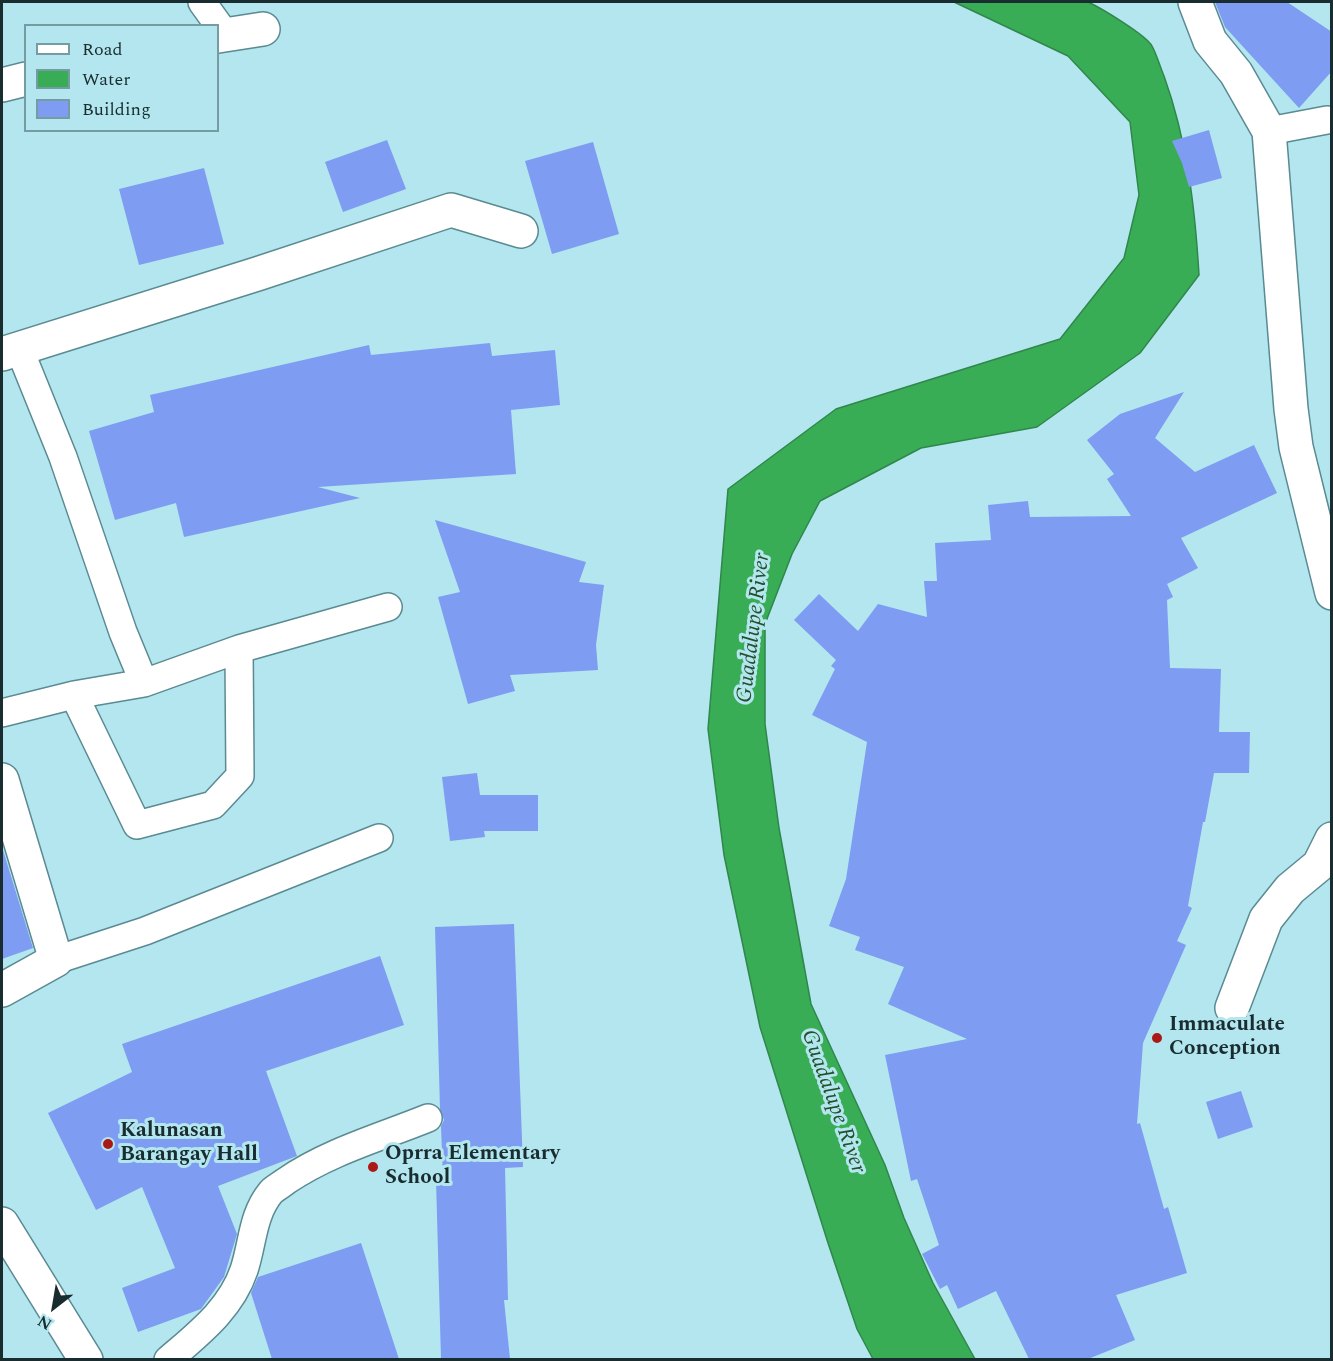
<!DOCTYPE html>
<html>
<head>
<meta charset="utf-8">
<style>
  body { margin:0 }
  #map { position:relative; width:1333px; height:1361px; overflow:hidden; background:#b3e6ee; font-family:Spectral,serif }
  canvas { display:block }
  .frame { position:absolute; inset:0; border:3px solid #192d30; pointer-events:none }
  .legend { position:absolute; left:24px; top:24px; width:195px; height:108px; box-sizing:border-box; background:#b3e6ee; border:2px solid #759ca2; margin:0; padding:8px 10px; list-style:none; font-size:18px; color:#192d30 }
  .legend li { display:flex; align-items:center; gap:12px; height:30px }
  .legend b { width:30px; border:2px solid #759ca2 }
  .north { position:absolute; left:24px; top:1277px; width:60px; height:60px; -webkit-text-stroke:4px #b3e6ee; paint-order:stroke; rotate:211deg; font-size:16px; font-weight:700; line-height:24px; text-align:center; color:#192d30 }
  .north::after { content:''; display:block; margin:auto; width:21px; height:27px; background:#192d30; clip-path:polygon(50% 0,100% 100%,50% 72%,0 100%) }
</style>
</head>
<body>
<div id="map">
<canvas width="1333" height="1361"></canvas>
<div class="frame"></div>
<ul class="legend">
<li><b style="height:8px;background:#fff"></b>Road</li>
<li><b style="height:16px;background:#39ad56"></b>Water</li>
<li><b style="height:16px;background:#7e9cf2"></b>Building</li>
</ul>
<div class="north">N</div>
</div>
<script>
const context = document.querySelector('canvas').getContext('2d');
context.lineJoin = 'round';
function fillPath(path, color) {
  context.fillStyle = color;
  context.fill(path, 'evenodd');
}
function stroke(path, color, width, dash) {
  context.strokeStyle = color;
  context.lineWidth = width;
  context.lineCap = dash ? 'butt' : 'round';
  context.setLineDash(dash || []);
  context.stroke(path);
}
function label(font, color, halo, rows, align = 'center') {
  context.font = font + ' Spectral,serif';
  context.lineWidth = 6;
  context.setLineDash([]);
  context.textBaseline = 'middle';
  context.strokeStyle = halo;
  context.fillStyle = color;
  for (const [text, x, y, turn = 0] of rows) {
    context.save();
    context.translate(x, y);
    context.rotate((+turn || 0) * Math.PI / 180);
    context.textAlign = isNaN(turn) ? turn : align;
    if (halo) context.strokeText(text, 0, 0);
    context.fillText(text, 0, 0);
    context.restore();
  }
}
const water = new Path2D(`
  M 954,2 L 1088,2 C 1101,8 1146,35 1152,46 C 1157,55 1160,67 1164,76 C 1187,140 1195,207 1199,275 L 1140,353 L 1037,427 L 921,448 L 820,501 L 792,554 L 765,624 L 765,724 L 779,828 L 811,1004 L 885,1165 L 904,1218 L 933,1283 L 975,1359 L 873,1359 L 857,1329 L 828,1243 L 760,1027 L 724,855 L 708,729 L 728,489 L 836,409 L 1060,339 L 1124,258 L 1139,195 L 1130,122 L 1068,56 Z`);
fillPath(water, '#39ad56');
stroke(water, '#2f874b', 1.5);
fillPath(new Path2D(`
  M 1215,2 L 1287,2 L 1332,32 L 1332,71 L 1299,108 L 1225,27 Z
  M 1209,130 L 1222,178 L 1189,187 L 1182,163 L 1172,141 Z
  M 387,140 L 406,189 L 343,212 L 325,162 Z
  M 593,142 L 619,234 L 552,254 L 525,161 Z
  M 204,168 L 224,244 L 139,265 L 119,189 Z
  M 490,343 L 492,356 L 555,350 L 560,405 L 511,410 L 516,474 L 318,487 L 360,498 L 184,537 L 176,503 L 115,520 L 89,431 L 154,412 L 150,395 L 369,345 L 371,355 Z
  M 1184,392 L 1155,438 L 1195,472 L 1254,445 L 1277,493 L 1181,538 L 1198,568 L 1167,584 L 1173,597 L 1167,600 L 1170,668 L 1221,669 L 1219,732 L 1250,732 L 1249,773 L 1214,773 L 1205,822 L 1203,822 L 1188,906 L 1192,908 L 1177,941 L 1186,945 L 1143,1043 L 1137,1124 L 1140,1123 L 1164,1209 L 1168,1207 L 1187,1273 L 1116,1295 L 1135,1340 L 1088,1359 L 1029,1359 L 996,1291 L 958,1309 L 947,1285 L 940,1289 L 922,1254 L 939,1245 L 917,1179 L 911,1181 L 885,1055 L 967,1039 L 888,1004 L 904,967 L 855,950 L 860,937 L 829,926 L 846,879 L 867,742 L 812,715 L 835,669 L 831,666 L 836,660 L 794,620 L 819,594 L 858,631 L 878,604 L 927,617 L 924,581 L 937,581 L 935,543 L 991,540 L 988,505 L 1028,501 L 1030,517 L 1131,516 L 1107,479 L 1114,474 L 1087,440 L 1120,414 Z
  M 435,520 L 586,562 L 579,582 L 604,585 L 596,645 L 598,670 L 510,675 L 515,691 L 468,704 L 438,597 L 460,592 Z
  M 477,773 L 480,795 L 538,795 L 538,831 L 484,831 L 485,837 L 450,841 L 442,777 Z
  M 2,850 L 3,850 L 33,948 L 2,959 Z
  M 514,924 L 523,1167 L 505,1168 L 508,1300 L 504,1300 L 510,1359 L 441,1359 L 436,1180 L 443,1180 L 441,1126 L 444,1120 L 440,1109 L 435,927 Z
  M 380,956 L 404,1025 L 266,1071 L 297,1156 L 218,1186 L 237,1234 L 224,1277 L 201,1309 L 138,1332 L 122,1288 L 175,1268 L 142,1187 L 96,1210 L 48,1113 L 132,1072 L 122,1044 Z
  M 1241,1091 L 1253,1127 L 1218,1139 L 1206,1102 Z
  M 361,1243 L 399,1359 L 272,1359 L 251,1293 L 258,1277 Z`), '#7e9cf2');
const service = new Path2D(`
  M 202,2 L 225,34
  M 1269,131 L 1327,120
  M 19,348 L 63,457 L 123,632 L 144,683
  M 74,695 L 137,825 L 213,805 L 240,776 L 239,649
  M 2,713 L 74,695 L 144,683 L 239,649 L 388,607
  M 56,960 L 145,931 L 379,838
  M 168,1360 C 198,1334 231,1309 244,1270 C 253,1243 252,1215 271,1192 C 275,1188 281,1185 286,1181 C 328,1152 381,1137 428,1118`);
const minor = new Path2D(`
  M 1195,2 L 1210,41 L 1236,73 L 1269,131 L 1291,409 L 1296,447 L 1332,593
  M 218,36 L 263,29
  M 2,85 L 26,79
  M 2,354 L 257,274 L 451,210 L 521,231
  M 2,780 L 56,960 L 2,990
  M 1232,1008 L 1266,919 L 1290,889 L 1319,865 L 1332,839`);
const tertiary = new Path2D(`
  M 2,1224 L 86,1360`);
stroke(service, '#5a8a92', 30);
stroke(minor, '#5a8a92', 36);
stroke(tertiary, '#5a8a92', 36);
stroke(service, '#fff', 27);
stroke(minor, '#fff', 33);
stroke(tertiary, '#fff', 33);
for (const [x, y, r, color] of [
  [1157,1038,6,"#ab1916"],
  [108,1144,6,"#ab1916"],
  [373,1167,6,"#ab1916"]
]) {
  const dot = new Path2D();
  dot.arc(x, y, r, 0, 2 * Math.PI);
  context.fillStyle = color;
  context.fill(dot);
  stroke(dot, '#b3e6ee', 2);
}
label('bold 21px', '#192d30', '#b3e6ee', [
  ["Immaculate",1169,1026],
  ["Conception",1169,1050],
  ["Kalunasan",120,1132],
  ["Barangay Hall",120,1156],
  ["Oprra Elementary",385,1155],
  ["School",385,1179]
], 'left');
label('italic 22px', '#234f2b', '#b3e6ee', [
  ["Guadalupe River",755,628,-83],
  ["Guadalupe River",832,1102,70]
]);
</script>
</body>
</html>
